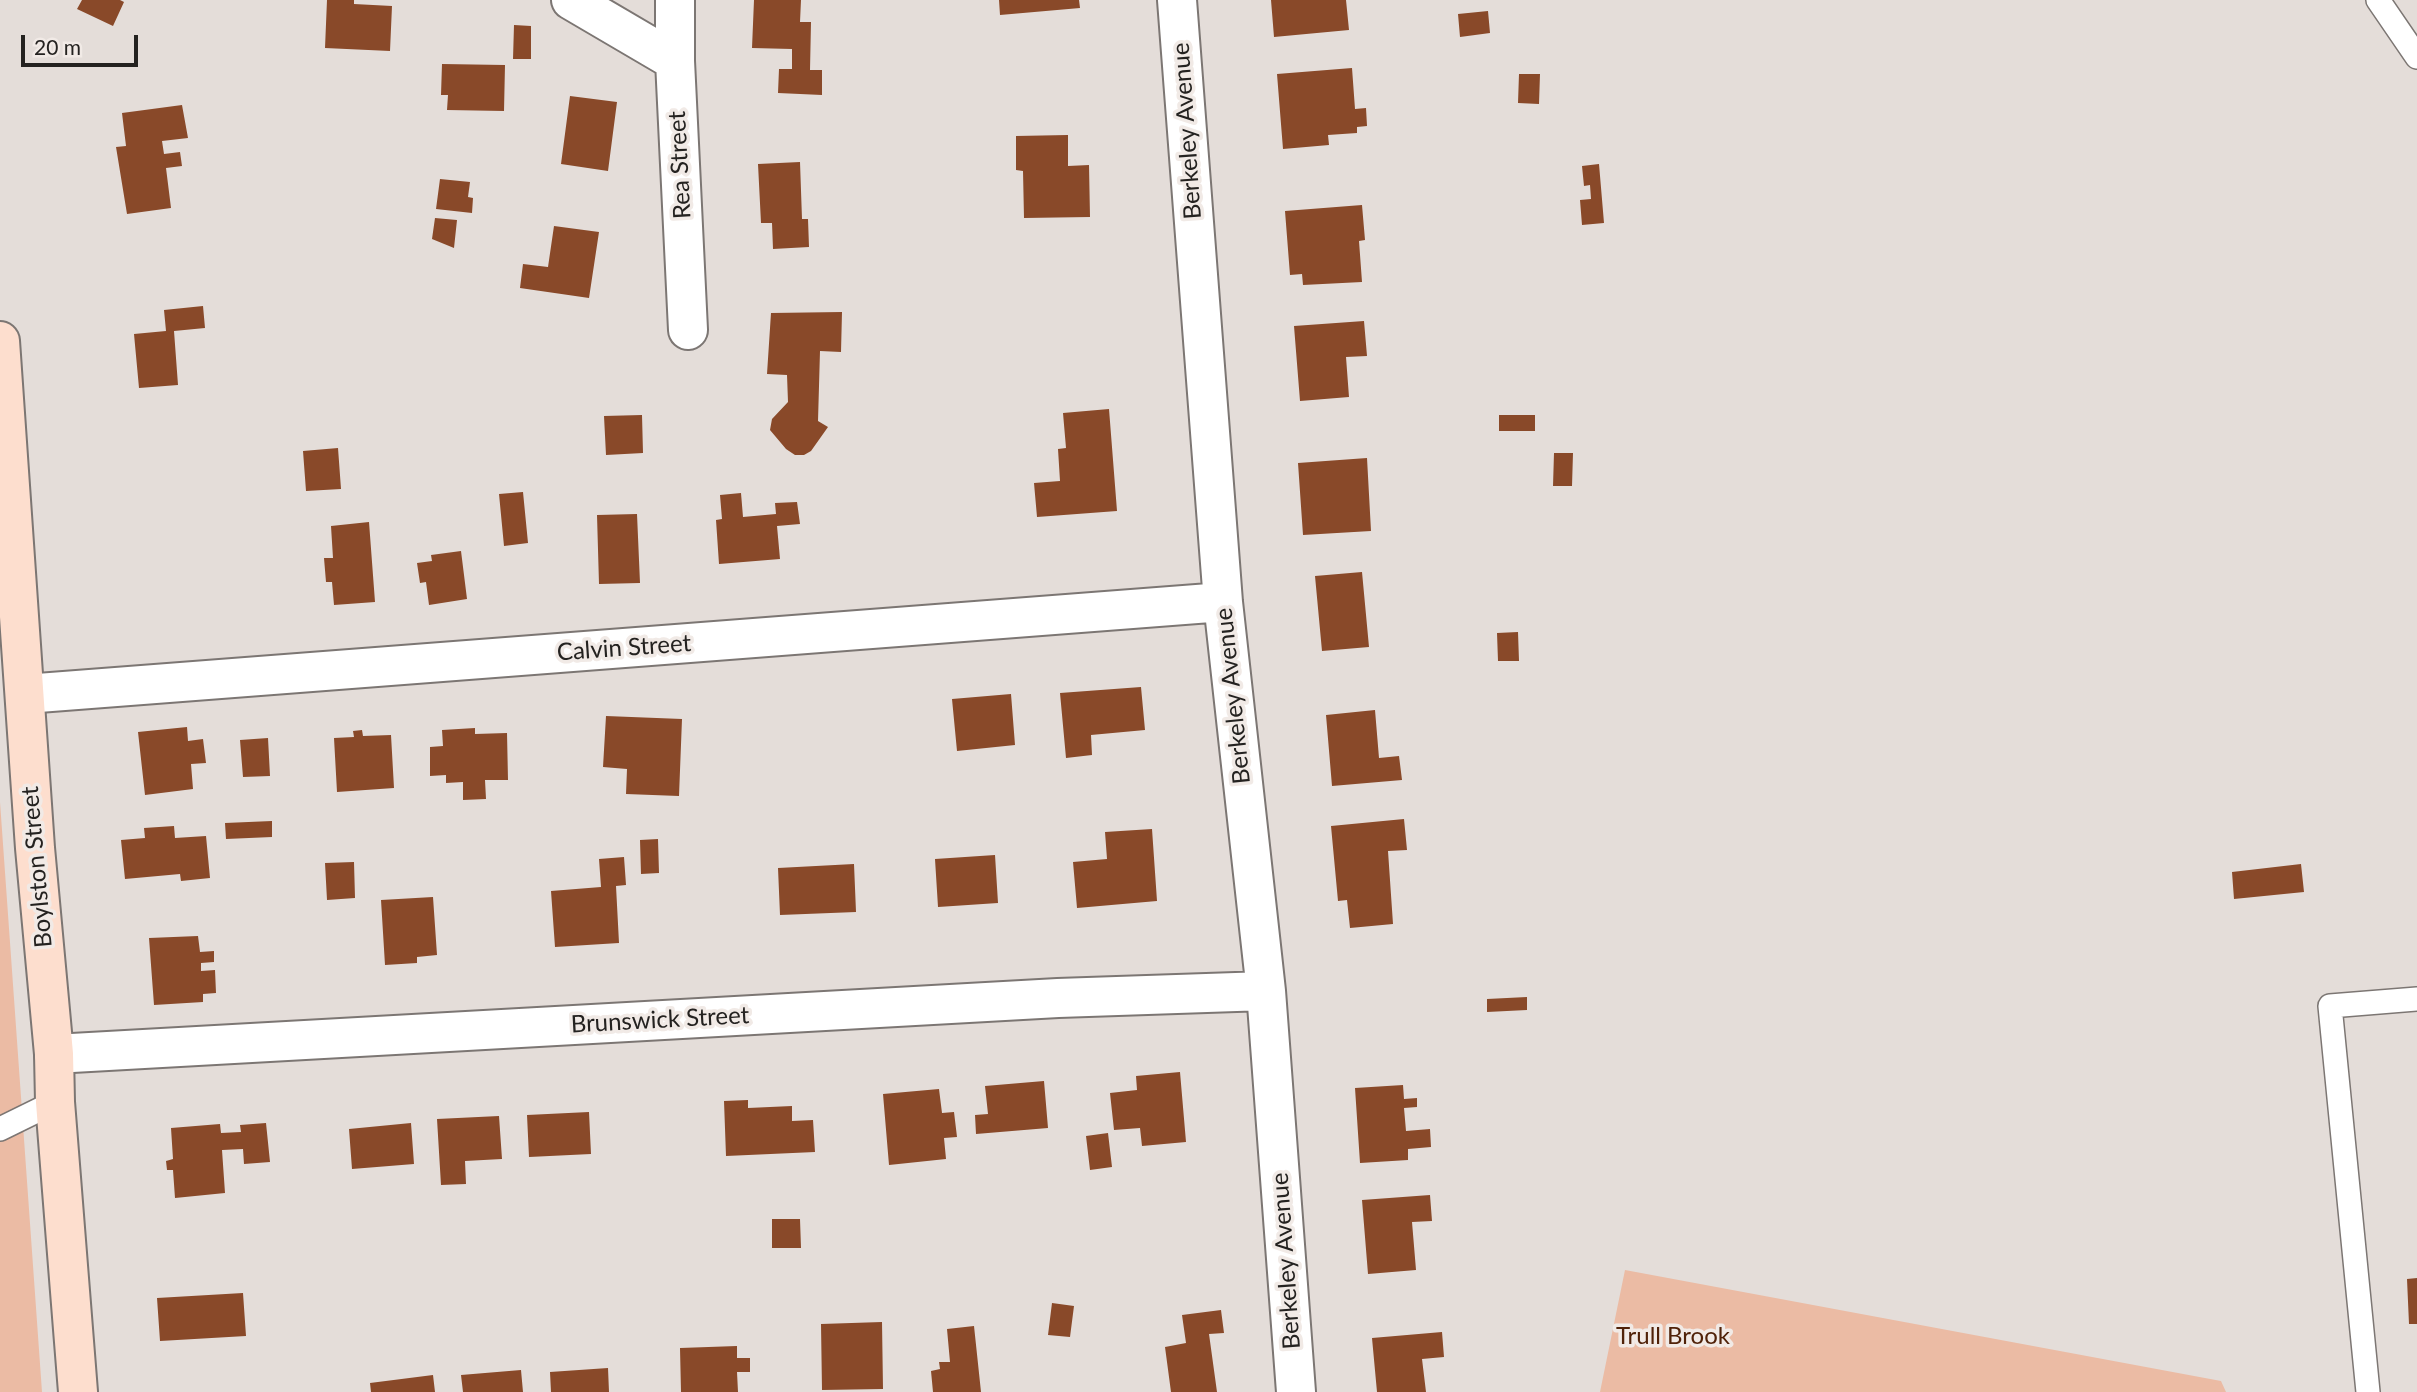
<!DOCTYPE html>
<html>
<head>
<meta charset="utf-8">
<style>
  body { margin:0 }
  #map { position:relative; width:2417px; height:1392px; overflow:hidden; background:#e4ddd9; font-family:Lato,sans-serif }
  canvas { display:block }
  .scale { position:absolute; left:21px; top:35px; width:117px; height:32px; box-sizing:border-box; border:4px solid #242220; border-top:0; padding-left:9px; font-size:21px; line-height:24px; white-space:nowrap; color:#242220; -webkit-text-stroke:5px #f1eae6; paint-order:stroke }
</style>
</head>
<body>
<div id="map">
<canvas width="2417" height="1392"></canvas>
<div class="scale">20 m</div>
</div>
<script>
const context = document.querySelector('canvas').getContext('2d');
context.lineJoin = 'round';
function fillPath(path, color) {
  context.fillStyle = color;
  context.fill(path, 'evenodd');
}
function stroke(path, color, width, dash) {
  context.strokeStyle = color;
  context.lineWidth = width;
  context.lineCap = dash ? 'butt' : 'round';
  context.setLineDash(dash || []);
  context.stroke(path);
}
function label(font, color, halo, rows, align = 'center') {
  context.font = font + ' Lato,sans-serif';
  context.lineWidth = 7;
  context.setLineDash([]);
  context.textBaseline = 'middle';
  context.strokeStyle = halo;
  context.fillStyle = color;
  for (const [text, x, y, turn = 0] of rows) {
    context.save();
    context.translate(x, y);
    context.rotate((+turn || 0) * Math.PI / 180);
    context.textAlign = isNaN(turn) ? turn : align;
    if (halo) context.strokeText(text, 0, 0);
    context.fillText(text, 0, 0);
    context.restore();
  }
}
fillPath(new Path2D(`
  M 0,802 L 42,1392 L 0,1392 Z
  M 1625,1270 L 2221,1381 L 2226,1392 L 1600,1392 Z`), '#ebbba4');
fillPath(new Path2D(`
  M 82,0 L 120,0 L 124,2 L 113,26 L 77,9 Z
  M 327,0 L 354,0 L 354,4 L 392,6 L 390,51 L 325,48 Z
  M 754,0 L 801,0 L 800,22 L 811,22 L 810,70 L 822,70 L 822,95 L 778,93 L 779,69 L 792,69 L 792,49 L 752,48 Z
  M 999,0 L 1079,0 L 1080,8 L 1000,15 Z
  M 1271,0 L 1346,0 L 1349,30 L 1274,37 Z
  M 1488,11 L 1490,33 L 1460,37 L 1458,14 Z
  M 514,25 L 531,26 L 531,59 L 513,59 Z
  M 442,64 L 505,65 L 504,111 L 447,110 L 448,95 L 441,95 Z
  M 1352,68 L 1355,109 L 1366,108 L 1367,126 L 1357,127 L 1357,133 L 1328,135 L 1329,145 L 1283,149 L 1277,74 Z
  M 1519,74 L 1540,74 L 1539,104 L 1518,103 Z
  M 570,96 L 617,102 L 608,171 L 561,164 Z
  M 182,105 L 188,138 L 162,141 L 164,154 L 180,152 L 182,166 L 166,168 L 171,208 L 127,214 L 116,147 L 126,146 L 122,113 Z
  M 1068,135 L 1068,166 L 1089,165 L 1090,217 L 1024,218 L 1023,171 L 1016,170 L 1016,136 Z
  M 800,162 L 802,219 L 808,219 L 809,247 L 773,249 L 772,223 L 761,223 L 758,164 Z
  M 1599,164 L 1604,223 L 1582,225 L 1580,200 L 1591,199 L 1590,185 L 1584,186 L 1582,166 Z
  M 440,179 L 470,182 L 468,197 L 473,198 L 472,213 L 436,209 Z
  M 1362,205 L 1365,240 L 1359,241 L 1362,282 L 1303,285 L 1302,274 L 1290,275 L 1285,211 Z
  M 435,218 L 457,220 L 454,248 L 432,239 Z
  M 554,226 L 599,232 L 589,298 L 520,288 L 523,264 L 548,267 Z
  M 203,306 L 205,328 L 174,331 L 178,385 L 139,388 L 134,334 L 166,331 L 164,310 Z
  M 842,312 L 841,352 L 820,351 L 818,421 L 828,427 L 811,451 L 804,455 L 795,455 L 786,449 L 770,430 L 772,419 L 788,402 L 787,375 L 767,374 L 771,313 Z
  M 1364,321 L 1367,356 L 1346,357 L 1349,397 L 1300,401 L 1294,326 Z
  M 1109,409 L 1117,511 L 1037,517 L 1034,483 L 1060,481 L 1058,449 L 1066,448 L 1063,413 Z
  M 642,415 L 643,453 L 606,455 L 604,416 Z
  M 1499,415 L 1535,415 L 1535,431 L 1499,431 Z
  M 338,448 L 341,489 L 306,491 L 303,451 Z
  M 1554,453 L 1573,453 L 1572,486 L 1553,486 Z
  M 1367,458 L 1371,531 L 1303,535 L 1298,463 Z
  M 523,492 L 528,543 L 504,546 L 499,494 Z
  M 741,493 L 743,517 L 776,514 L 775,503 L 797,502 L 800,524 L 777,526 L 780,559 L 719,564 L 716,520 L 722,519 L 720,495 Z
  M 637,514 L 640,583 L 599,584 L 597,515 Z
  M 369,522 L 375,602 L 334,605 L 332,582 L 326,582 L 324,558 L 333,558 L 331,526 Z
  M 461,551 L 467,599 L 429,605 L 426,582 L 420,583 L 417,563 L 432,561 L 431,555 Z
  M 1362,572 L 1369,647 L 1322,651 L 1315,576 Z
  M 1518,632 L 1519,661 L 1498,661 L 1497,633 Z
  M 1141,687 L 1145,730 L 1091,735 L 1092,755 L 1066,758 L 1060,693 Z
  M 1011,694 L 1015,745 L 957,751 L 952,699 Z
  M 1375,710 L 1379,758 L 1399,756 L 1402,780 L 1332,786 L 1326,715 Z
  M 606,716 L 682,719 L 679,796 L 626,794 L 627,769 L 603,767 Z
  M 187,727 L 188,741 L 203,739 L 206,763 L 191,764 L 193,789 L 145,795 L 138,732 Z
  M 475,728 L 475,734 L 507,733 L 508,780 L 485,780 L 486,799 L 463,800 L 463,782 L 446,783 L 446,775 L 430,776 L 430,747 L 443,746 L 442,730 Z
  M 362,730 L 363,736 L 391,735 L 394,788 L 337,792 L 334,738 L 354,737 L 353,731 Z
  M 268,738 L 270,776 L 243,777 L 240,740 Z
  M 1404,819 L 1407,850 L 1388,851 L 1393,924 L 1350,928 L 1347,900 L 1338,901 L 1331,826 Z
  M 272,821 L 272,837 L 226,839 L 225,823 Z
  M 174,826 L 175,838 L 206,836 L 210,878 L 181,881 L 180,874 L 125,879 L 121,840 L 145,838 L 144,828 Z
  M 1152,829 L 1157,901 L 1077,908 L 1073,862 L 1107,859 L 1105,832 Z
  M 658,839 L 659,873 L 641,874 L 640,840 Z
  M 995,855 L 998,903 L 938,907 L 935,859 Z
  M 624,857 L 626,885 L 616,886 L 619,943 L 555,947 L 551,891 L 601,887 L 599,859 Z
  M 354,862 L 355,898 L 327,900 L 325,863 Z
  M 854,864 L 856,912 L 780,915 L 778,868 Z
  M 2301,864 L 2304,892 L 2234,899 L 2232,872 Z
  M 433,897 L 437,955 L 417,957 L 417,963 L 385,965 L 381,900 Z
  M 198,936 L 200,952 L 214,951 L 214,962 L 201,963 L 201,971 L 215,970 L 216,993 L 203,994 L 203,1002 L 154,1005 L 149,938 Z
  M 1527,997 L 1527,1010 L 1487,1012 L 1487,999 Z
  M 1180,1072 L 1186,1142 L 1142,1146 L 1140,1128 L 1114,1130 L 1110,1093 L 1137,1090 L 1136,1076 Z
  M 1044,1081 L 1048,1128 L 976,1134 L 975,1115 L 988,1114 L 985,1086 Z
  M 1403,1085 L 1404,1099 L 1417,1098 L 1417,1107 L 1404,1108 L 1406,1131 L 1430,1129 L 1431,1147 L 1408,1149 L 1408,1160 L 1360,1163 L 1355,1088 Z
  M 939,1089 L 942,1113 L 954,1112 L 957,1137 L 944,1138 L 946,1159 L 889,1165 L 883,1094 Z
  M 748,1100 L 748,1108 L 792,1106 L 792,1121 L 813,1120 L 815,1152 L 726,1156 L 724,1101 Z
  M 589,1112 L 591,1154 L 529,1157 L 527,1115 Z
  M 499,1116 L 502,1159 L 465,1161 L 466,1184 L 441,1185 L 437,1119 Z
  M 266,1123 L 270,1162 L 244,1164 L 243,1149 L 222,1150 L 225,1193 L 175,1198 L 173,1170 L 167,1170 L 166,1161 L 173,1159 L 171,1128 L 220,1124 L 221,1133 L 241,1132 L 240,1125 Z
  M 411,1123 L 414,1164 L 352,1169 L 349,1129 Z
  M 1108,1133 L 1112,1167 L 1090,1170 L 1086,1136 Z
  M 1430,1195 L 1432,1221 L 1412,1222 L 1416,1270 L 1368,1274 L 1362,1200 Z
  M 772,1219 L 800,1219 L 801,1248 L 772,1248 Z
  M 2417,1278 L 2417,1324 L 2409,1324 L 2407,1279 Z
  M 243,1293 L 246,1336 L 160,1341 L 157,1298 Z
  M 1052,1303 L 1074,1306 L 1070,1337 L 1048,1335 Z
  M 1221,1310 L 1224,1333 L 1209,1334 L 1217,1392 L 1171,1392 L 1165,1347 L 1186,1343 L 1182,1315 Z
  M 882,1322 L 883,1389 L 822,1390 L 821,1324 Z
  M 974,1326 L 981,1392 L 933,1392 L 931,1371 L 940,1369 L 939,1362 L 950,1362 L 947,1329 Z
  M 1442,1332 L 1444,1357 L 1422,1359 L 1426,1392 L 1377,1392 L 1372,1338 Z
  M 737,1346 L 737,1358 L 750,1358 L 750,1372 L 737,1372 L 738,1392 L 681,1392 L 680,1348 Z
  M 608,1368 L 609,1392 L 551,1392 L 550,1372 Z
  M 521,1370 L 523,1392 L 463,1392 L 461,1375 Z
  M 433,1375 L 435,1392 L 371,1392 L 370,1383 Z`), '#894929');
const lane = new Path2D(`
  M 2378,0 L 2417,57
  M 0,1129 L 55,1102
  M 2368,1392 L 2330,1006 L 2417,999`);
const street = new Path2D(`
  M 571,0 L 675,61
  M 675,0 L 675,61 L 688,330
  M 1177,0 L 1223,602 L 1266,991 L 1296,1392
  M 25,694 L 1223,602
  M 54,1054 L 1058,998 L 1266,991`);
const secondary = new Path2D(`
  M 0,341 L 35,848 L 54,1054 L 55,1102 L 78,1392`);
stroke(lane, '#7c7673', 26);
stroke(street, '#7c7673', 42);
stroke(secondary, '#7c7673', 42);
stroke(lane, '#fff', 23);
stroke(street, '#fff', 38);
stroke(secondary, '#fddece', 38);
label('24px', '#242220', '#f1eae6', [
  ["Berkeley Avenue",1187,131,-94],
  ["Rea Street",680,165,-93],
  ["Calvin Street",624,648,-4],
  ["Berkeley Avenue",1233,696,-96],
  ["Boylston Street",37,867,-95],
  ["Brunswick Street",660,1020,-3],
  ["Berkeley Avenue",1286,1261,-94]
]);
label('24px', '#502209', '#f1eae6', [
  ["Trull Brook",1673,1336]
]);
</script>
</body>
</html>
